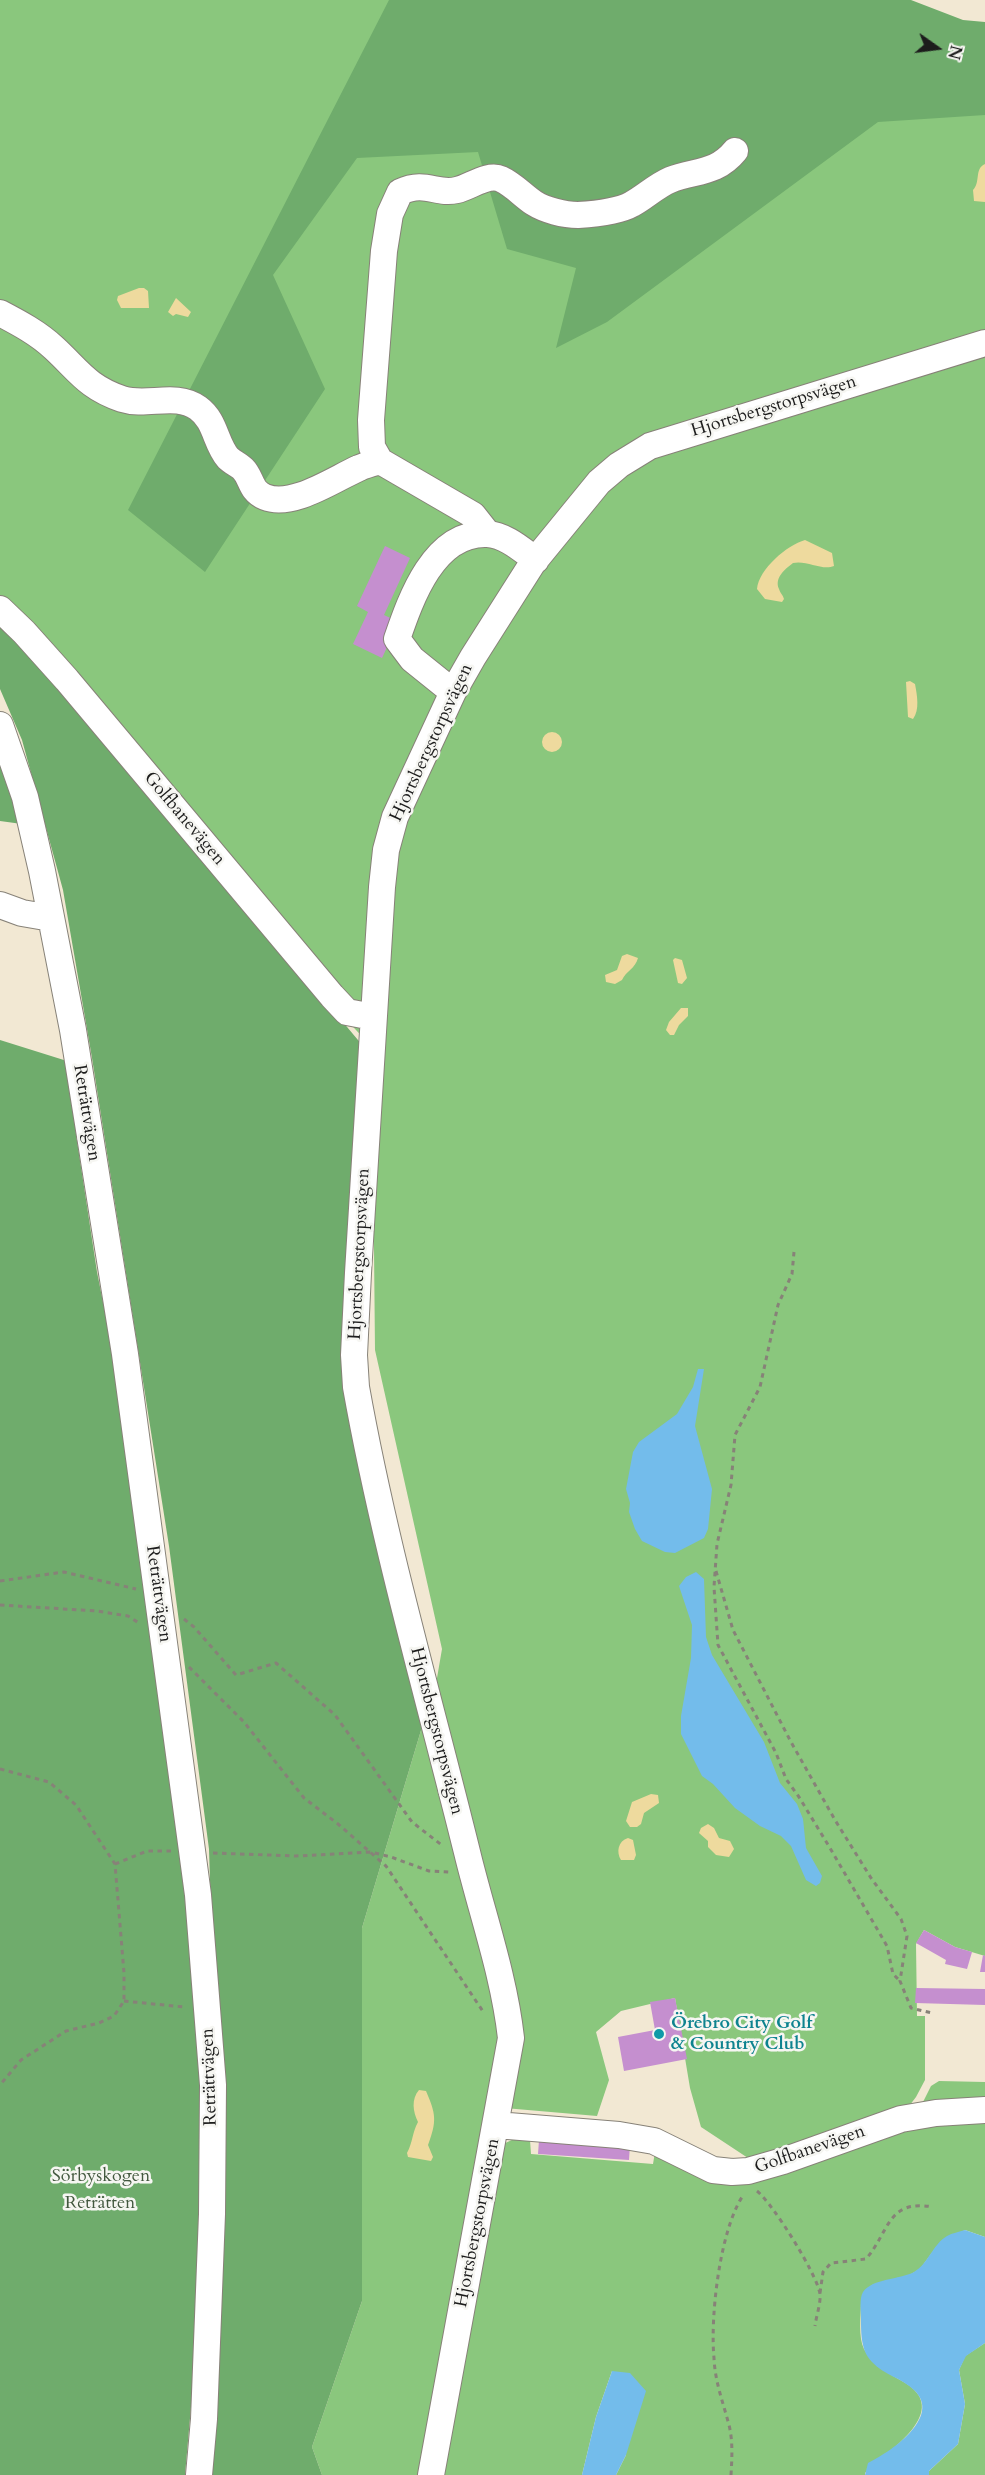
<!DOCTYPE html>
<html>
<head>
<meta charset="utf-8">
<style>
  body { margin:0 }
  #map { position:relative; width:985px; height:2475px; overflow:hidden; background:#f2e8d3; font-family:Cardo,serif }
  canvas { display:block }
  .north { position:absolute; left:907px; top:18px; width:60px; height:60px; -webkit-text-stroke:4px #f6f6f2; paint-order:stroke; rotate:104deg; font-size:16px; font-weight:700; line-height:24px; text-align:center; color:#1c1c1c }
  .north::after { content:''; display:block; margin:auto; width:21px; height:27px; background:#1c1c1c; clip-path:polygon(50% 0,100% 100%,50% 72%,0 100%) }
</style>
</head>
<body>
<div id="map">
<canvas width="985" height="2475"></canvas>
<div class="north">N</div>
</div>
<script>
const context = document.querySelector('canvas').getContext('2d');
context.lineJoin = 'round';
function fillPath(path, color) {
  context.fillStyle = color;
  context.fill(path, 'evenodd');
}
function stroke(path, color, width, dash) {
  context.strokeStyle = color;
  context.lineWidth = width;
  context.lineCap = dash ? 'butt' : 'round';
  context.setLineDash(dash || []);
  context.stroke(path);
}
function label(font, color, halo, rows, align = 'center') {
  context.font = font + ' Cardo,serif';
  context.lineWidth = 5;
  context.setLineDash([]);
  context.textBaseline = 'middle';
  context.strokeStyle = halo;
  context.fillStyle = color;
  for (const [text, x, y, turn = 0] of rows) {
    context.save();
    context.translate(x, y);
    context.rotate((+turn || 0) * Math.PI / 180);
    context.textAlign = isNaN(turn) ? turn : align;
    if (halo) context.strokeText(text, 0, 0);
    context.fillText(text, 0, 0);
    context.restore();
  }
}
fillPath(new Path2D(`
  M 0,0 L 863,0 L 985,41 L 985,1956 L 955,1947 L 924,1930 L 916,1944 L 917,2016 L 925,2016 L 925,2080 L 916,2097 L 903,2114 L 761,2163 L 748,2158 L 701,2127 L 690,2088 L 675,1998 L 621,2011 L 596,2032 L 609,2080 L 597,2116 L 493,2107 L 425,2475 L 322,2475 L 312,2447 L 362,2301 L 362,1928 L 422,1727 L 432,1707 L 442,1649 L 375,1350 L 372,1047 L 289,959 L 0,600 Z
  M 939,2081 L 985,2082 L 985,2104 L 919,2110 L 931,2086 Z
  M 985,2117 L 985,2237 L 965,2230 L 937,2246 L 920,2269 L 861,2303 C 861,2316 858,2337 864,2349 C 871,2364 888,2373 902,2381 C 955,2410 888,2451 865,2473 L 865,2475 L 616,2475 L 626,2455 L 612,2371 L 596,2417 L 582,2475 L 436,2475 L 499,2146 L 514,2139 L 530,2140 L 531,2154 L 653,2164 L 655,2152 L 691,2168 Z
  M 985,2343 L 985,2475 L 929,2475 L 929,2471 L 958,2444 L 965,2404 L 959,2370 L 965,2356 Z`), '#8ac77d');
fillPath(new Path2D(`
  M 389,0 L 911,0 L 963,20 L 985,22 L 985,115 L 878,122 L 607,322 L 556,348 L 576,268 L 507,249 L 478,152 L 357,158 L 273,275 L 325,389 L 205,572 L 128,510 Z
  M 0,613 L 363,1046 L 352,1385 L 422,1727 L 362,1928 L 362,2301 L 312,2447 L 322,2475 L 205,2475 L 214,2007 L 209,1849 L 169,1546 L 92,1058 L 63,890 L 22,740 L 0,689 Z
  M 0,746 L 22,824 L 0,821 Z
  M 0,1040 L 67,1061 L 76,1134 L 97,1272 L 117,1372 L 188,1851 L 204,2165 L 201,2293 L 185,2475 L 0,2475 Z`), '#6fac6c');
fillPath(new Path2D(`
  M 985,164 L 985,202 L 974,201 L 973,190 C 981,182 974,169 985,164 Z
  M 139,288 L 144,288 L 148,291 L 149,308 L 121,308 L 117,300 L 118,296 Z
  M 176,298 L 191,312 L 188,317 L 176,314 L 173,316 L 168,312 Z
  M 805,540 L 832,553 L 834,566 C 822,571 807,560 793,563 C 785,569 774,578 779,589 C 780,593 783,595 784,599 L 782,602 L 765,599 L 757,589 C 759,569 787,545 805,540 Z
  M 910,681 L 915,684 C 917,695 920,710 913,719 L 908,717 L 906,682 Z
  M542 742a10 10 0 1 1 20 0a10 10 0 1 1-20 0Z
  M 627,954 L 638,958 C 635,969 626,971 622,980 L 615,984 L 606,982 L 605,975 L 617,970 L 622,956 Z
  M 675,958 L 682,960 L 687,978 L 682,984 L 678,983 L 673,960 Z
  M 681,1008 L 688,1008 L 688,1016 L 679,1025 L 674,1035 L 670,1035 L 666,1030 L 669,1022 Z
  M 651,1794 L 658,1795 L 659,1803 L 644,1813 L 641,1824 L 637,1827 L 630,1827 L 626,1821 L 632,1802 Z
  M 708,1824 L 714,1828 L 719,1838 L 730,1841 L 734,1849 L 729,1857 L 716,1855 L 708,1847 L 708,1841 L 699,1833 L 701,1828 Z
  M 628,1838 L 633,1840 L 636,1855 L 634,1860 L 621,1860 C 616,1852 618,1841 628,1838 Z
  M 419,2090 L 426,2091 C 436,2114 437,2121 428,2145 L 433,2157 L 431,2161 L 408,2157 L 407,2153 C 413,2142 412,2133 418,2122 C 413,2112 411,2099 419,2090 Z`), '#eeda9e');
fillPath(new Path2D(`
  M 698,1369 L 704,1369 L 695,1426 L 712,1489 L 708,1529 L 704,1538 L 675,1553 L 665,1552 L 642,1541 L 635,1529 L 629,1512 L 630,1503 L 626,1489 L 633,1452 L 639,1442 L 677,1414 L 693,1387 Z
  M 696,1572 L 704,1579 L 706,1637 L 712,1655 L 764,1742 L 780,1783 L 797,1804 L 803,1819 L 806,1848 L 822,1876 L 820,1883 L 816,1886 L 806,1880 L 791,1846 L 781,1836 L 760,1826 L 735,1808 L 713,1784 L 702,1776 L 681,1734 L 681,1716 L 691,1658 L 692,1625 L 679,1586 L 686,1577 Z
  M 965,2230 L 985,2237 L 985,2343 L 966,2356 L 959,2370 L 965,2404 L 958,2444 L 929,2471 L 929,2475 L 865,2475 L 868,2463 C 889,2453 943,2417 914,2390 C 902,2378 884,2375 872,2362 C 861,2351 861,2334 861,2319 C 861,2311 859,2299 863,2292 C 873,2278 899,2280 914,2272 C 928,2264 933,2244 947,2236 C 952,2233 959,2232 965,2230 Z
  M 612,2371 L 630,2373 L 646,2391 L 626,2455 L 616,2475 L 582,2475 L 596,2417 Z`), '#73bceb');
fillPath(new Path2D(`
  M 385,546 L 410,558 L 384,615 L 399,622 L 382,658 L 353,644 L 368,612 L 357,606 Z
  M 924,1930 L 955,1947 L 972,1952 L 967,1969 L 945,1964 L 946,1960 L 916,1943 Z
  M 983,1955 L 985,1956 L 985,1972 L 980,1972 Z
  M 916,1988 L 985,1989 L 985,2005 L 915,2003 Z
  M 675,1998 L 687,2059 L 624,2071 L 618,2037 L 655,2030 L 650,2002 Z
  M 539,2140 L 630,2145 L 629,2160 L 538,2154 Z`), '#c58fcf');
const minor = new Path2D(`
  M 0,313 C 19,323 38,333 54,348 C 79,371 87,387 122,399 C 147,407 176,392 198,408 C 216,421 215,443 228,458 C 232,462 239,465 243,469 C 252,478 250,491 265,497 C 293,508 334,479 359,468 C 365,465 373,463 380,461
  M 488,534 L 473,515 L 380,461 L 372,447 L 371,420 L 384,251 L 390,214 L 400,192 C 426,180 436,195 457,190 C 470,187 488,173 501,179 C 514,185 522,195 534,203 C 545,210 564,215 578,215 C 594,214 618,212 632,204 C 645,197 656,186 670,180 C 696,170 716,174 735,151
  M 0,609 L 24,632 L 67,680 L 332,996 L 347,1012 L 373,1017
  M 453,692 L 412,659 L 397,639 C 411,598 434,532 487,534 C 506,535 522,550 536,560
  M 0,725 L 25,797 L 42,871 L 73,1030 L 125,1354 L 198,1895 L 213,2085 L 212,2214 L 204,2419 L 199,2475
  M 0,905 L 22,913 L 51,918
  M 496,2125 L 619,2135 L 654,2141 L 713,2170 L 732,2172 L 748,2171 L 783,2161 L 901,2119 L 936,2113 L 985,2110
  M 431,2475 L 511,2038 C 504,1975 482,1914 467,1852 C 429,1698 384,1544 356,1387 L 354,1355 L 358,1273 L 382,887 L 386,850 L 395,817 L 453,692 L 473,657 L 532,564 L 599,482 L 619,465 L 650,446 L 985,343`);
stroke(minor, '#878278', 28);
stroke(new Path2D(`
  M 794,1252 L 792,1274 L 778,1305 L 760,1387 L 735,1435 L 731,1485 L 717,1544 L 714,1587 L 718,1645 L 776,1753 L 786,1779 L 799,1797 L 830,1848 L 887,1946 L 893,1974 L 900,1981
  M 716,1571 L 733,1630 L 791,1742 L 835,1820 L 871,1878 L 901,1919 L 907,1936 L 900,1981 L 911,2008 L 932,2013
  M 0,1581 L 64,1572 L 136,1589
  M 0,1605 L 97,1611 L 128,1616 L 139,1623
  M 184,1619 L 194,1627 L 236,1675 L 276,1663 L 335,1715 L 412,1822 L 443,1846
  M 189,1667 L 244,1722 L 304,1798 L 338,1824 L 386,1866 L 484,2013
  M 0,1769 L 49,1782 L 76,1805 L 115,1864 L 124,1973 L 124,2001 L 114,2016 L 99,2023 L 66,2031 L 21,2060 L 0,2085
  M 213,1853 L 296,1856 L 371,1852 L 391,1857 L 429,1871 L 450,1872
  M 115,1864 L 147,1851 L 171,1851
  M 124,2001 L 184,2007
  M 757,2191 C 773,2204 817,2274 820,2294 C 821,2303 816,2317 815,2326
  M 820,2293 L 823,2272 L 831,2263 L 866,2259 C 890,2231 887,2199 933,2207
  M 731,2475 C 732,2458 733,2441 729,2425 C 723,2402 715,2382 714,2358 C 710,2316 720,2228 744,2194`), '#878278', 3, [4.5, 4.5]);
stroke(minor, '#fff', 26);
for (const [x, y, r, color] of [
  [659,2034,6,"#0f9aa8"]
]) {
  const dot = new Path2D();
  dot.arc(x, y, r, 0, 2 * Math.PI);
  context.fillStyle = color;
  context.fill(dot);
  stroke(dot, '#f6f6f2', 2);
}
label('18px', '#1c1c1c', '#f6f6f2', [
  ["Hjortsbergstorpsvägen",774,407,-17],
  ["Hjortsbergstorpsvägen",432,743,-65],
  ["Golfbanevägen",184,819,50],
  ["Reträttvägen",86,1113,81],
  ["Hjortsbergstorpsvägen",360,1254,-87],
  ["Reträttvägen",158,1594,82],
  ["Hjortsbergstorpsvägen",436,1731,76],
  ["Reträttvägen",210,2077,-92],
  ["Golfbanevägen",810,2150,-19],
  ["Hjortsbergstorpsvägen",478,2223,-79]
]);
label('bold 18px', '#0d838f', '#f6f6f2', [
  ["Örebro City Golf",671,2024],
  ["& Country Club",671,2045]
], 'left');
label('18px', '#42583e', '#f6f6f2', [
  ["Sörbyskogen",101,2177],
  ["Reträtten",100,2204]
]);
</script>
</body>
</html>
